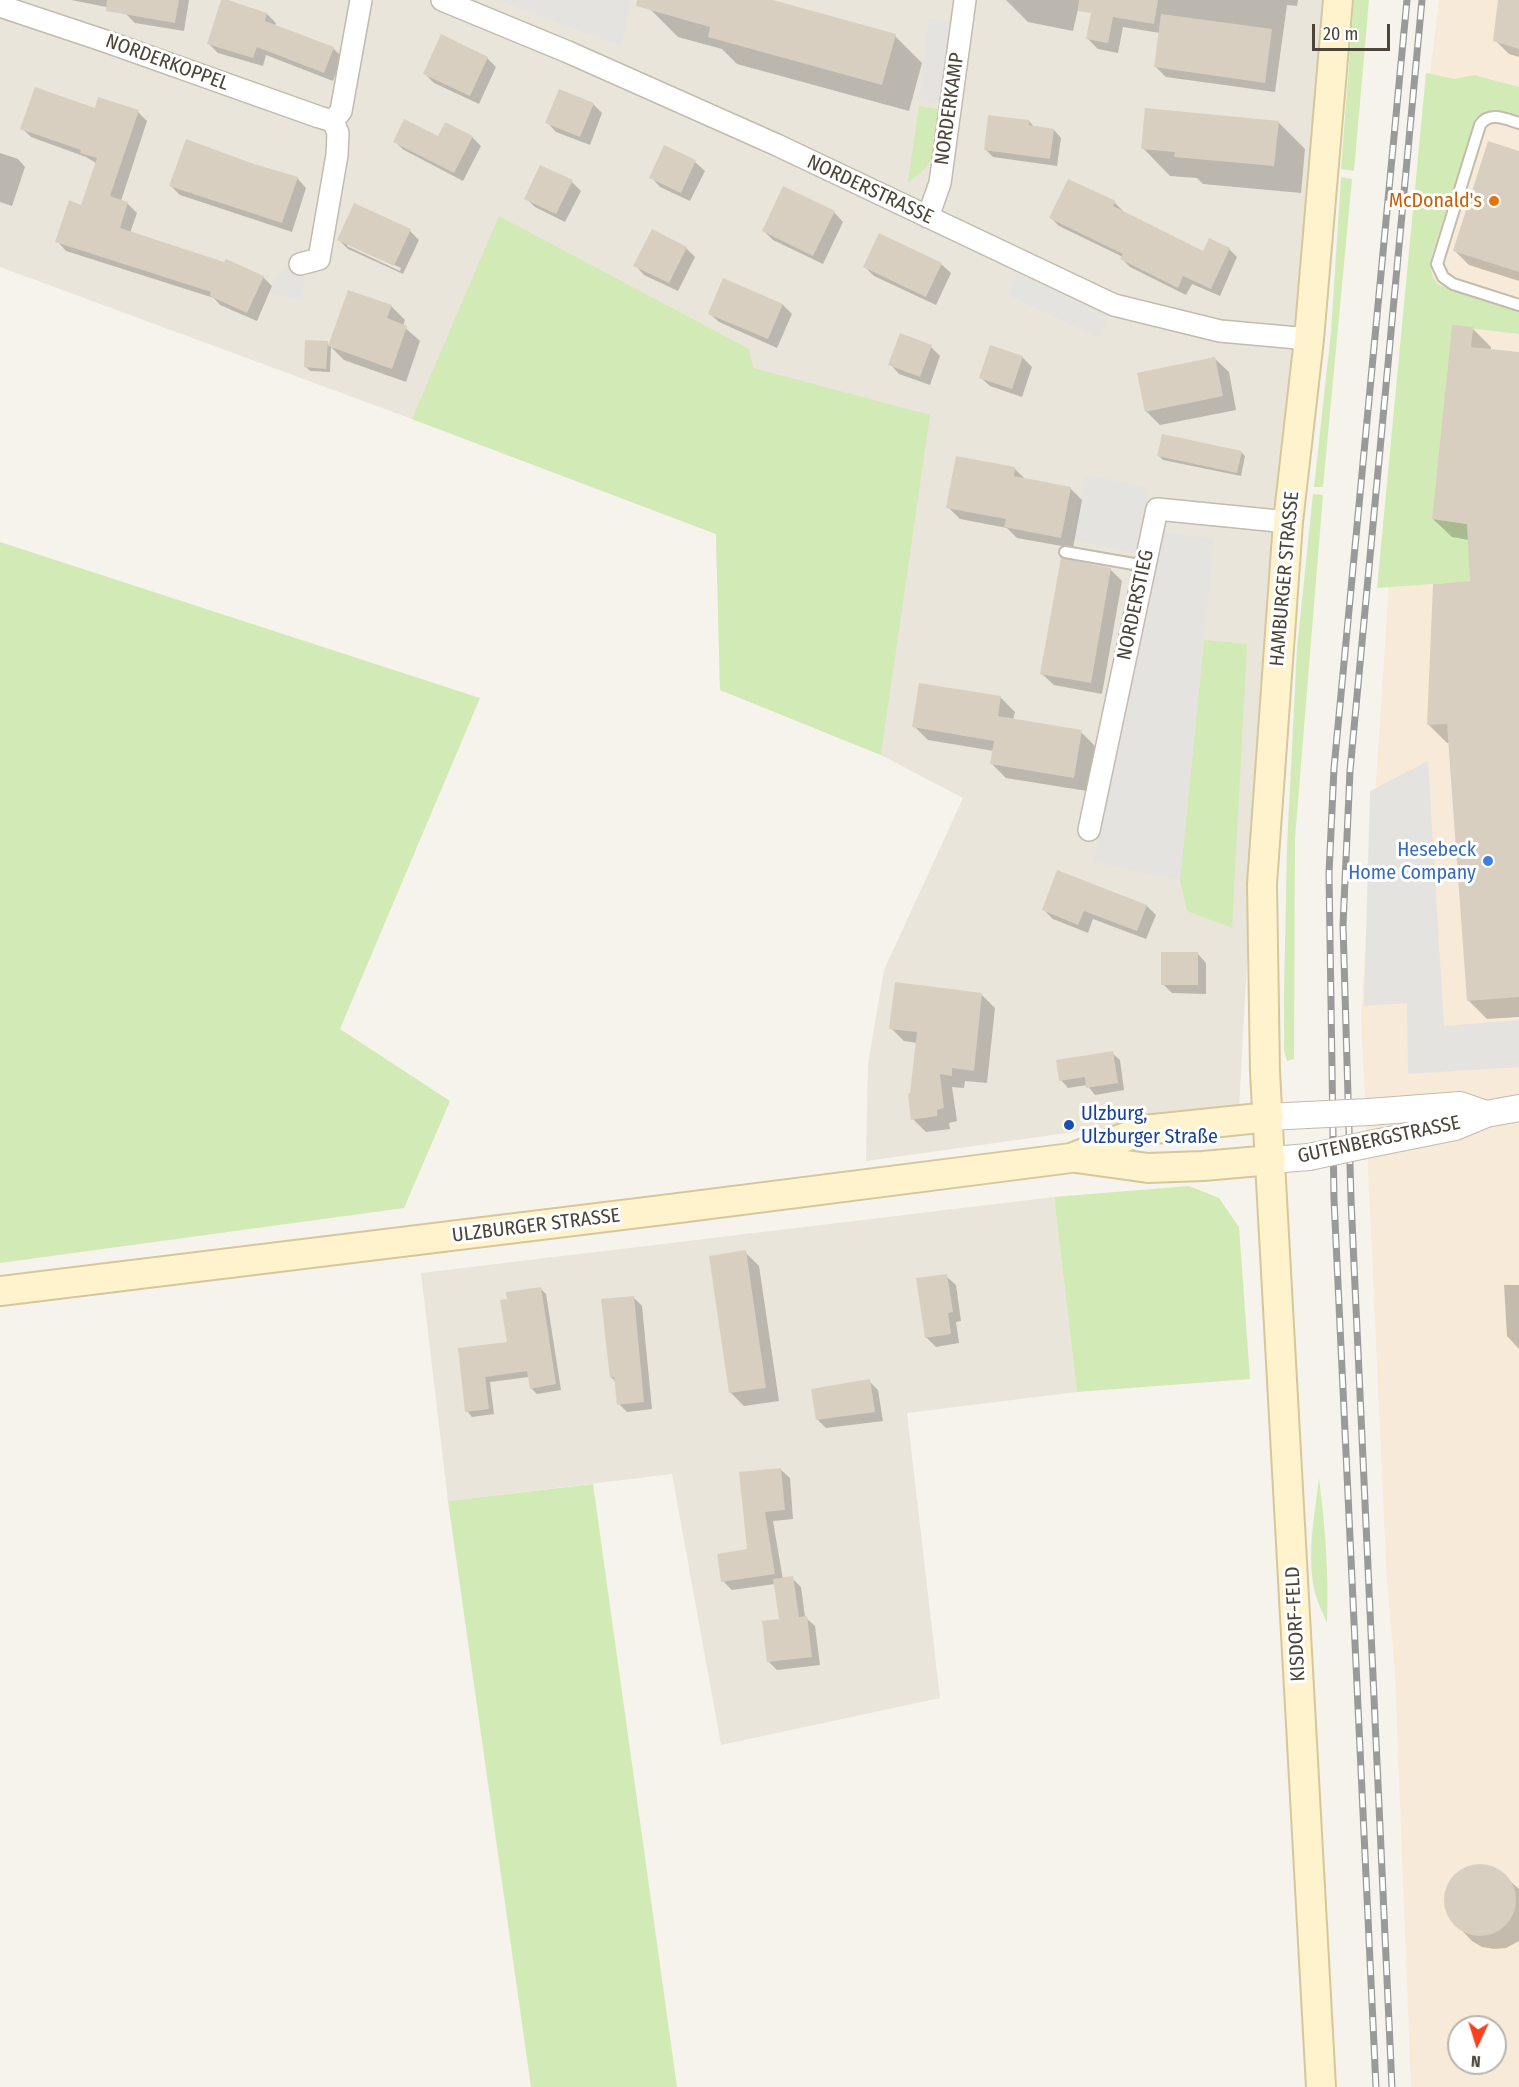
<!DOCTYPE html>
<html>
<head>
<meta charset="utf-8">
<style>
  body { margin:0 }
  #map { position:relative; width:1519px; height:2087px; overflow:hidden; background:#f6f3ec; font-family:"Fira Sans Condensed",sans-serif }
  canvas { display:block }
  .north { position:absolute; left:1447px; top:2015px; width:60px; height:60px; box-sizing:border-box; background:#fff; border:2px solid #b7b4b0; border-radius:50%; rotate:184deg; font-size:16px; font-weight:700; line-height:24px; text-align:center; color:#4b4439 }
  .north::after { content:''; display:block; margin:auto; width:21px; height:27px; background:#fc3f1d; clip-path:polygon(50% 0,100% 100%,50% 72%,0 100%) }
  .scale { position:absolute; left:1312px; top:24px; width:78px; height:27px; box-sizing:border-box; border:3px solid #4b4439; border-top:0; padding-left:8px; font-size:18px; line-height:21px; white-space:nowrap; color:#4b4439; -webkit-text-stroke:4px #fff; paint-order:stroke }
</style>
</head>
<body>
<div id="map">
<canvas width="1519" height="2087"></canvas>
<div class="north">N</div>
<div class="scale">20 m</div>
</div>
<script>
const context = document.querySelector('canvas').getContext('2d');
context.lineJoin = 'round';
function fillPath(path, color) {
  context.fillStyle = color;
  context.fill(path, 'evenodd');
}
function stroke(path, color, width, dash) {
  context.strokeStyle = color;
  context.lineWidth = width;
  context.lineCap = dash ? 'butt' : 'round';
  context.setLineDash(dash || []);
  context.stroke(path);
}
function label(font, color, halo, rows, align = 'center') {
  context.font = font + ' "Fira Sans Condensed",sans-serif';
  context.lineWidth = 6;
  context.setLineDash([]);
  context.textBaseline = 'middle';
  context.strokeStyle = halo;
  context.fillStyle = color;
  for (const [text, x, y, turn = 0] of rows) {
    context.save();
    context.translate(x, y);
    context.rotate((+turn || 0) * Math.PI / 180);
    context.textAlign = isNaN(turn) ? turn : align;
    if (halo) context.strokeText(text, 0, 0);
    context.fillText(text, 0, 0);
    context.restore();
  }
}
fillPath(new Path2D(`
  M 0,0 L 1325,0 L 1300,305 L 1263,671 L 1239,1109 L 866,1161 L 868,1064 L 884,970 L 963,798 L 881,755 L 720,690 L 716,534 L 412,419 L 0,267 Z
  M 1054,1197 L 1077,1392 L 907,1413 L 940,1698 L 721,1745 L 672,1474 L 448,1501 L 421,1273 Z`), '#eae5da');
fillPath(new Path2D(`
  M 1439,0 L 1519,0 L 1519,2087 L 1411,2087 L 1398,1752 L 1395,1672 L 1387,1582 L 1361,1015 L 1413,213 ZM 1459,2027 L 1495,2027 L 1495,2063 L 1459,2063 Z`), '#f7ead8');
fillPath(new Path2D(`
  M 1354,0 L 1369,0 L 1354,171 L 1341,169 Z
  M 1426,73 L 1455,79 L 1474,75 L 1519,87 L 1519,116 L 1502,111 L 1476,118 L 1432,254 C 1431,266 1429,276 1439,285 L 1519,312 L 1519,334 L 1452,326 L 1432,519 L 1467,524 L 1471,581 L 1377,588 Z
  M 919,106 L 939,109 C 935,142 940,163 908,182 Z
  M 1341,177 L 1352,179 L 1323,487 L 1314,487 L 1331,332 Z
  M 499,216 L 749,349 L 753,368 L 930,415 L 881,755 L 720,690 L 716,534 L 412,419 Z
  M 1313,494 L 1323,495 L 1295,838 L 1294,1059 L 1287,1061 L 1284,1050 L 1284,995 L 1287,846 L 1297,649 Z
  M 0,542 L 480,698 L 340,1029 L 450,1101 L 404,1208 L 0,1263 Z
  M 1204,640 L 1247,644 L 1232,928 L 1187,911 L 1180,880 Z
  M 1189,1186 L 1219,1198 L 1239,1227 L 1250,1379 L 1077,1392 L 1054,1197 Z
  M 1319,1478 C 1325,1526 1329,1574 1327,1623 C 1323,1613 1317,1602 1315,1592 C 1306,1556 1315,1514 1319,1478 Z
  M 593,1484 L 677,2087 L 531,2087 L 448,1501 Z`), '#d2eab5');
fillPath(new Path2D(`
  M 497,0 L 632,0 L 621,46 Z
  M 929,18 L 951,21 L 938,103 L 919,99 Z
  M 297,260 L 304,268 L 303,300 L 269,292 L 276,275 Z
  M 1017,273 L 1108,315 L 1099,338 L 1008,295 Z
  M 1085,474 L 1149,488 L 1136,552 L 1072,540 Z
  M 1162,532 L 1214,539 L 1180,880 L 1094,862 Z
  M 1428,761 L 1444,1026 L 1519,1020 L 1519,1067 L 1408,1074 L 1407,1003 L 1364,1006 L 1370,791 Z`), '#e5e3e0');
fillPath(new Path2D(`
  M 71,0 L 189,0 L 184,31 L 135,23 L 126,14 L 127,11 Z
  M 223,0 L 267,14 L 276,23 L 275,26 L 333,48 L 342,57 L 333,81 L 266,55 L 263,66 L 218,53 L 209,44 Z
  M 654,0 L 766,0 L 895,36 L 922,63 L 909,111 L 737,64 L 722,49 L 678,37 L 651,10 Z
  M 1006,0 L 1080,0 L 1073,31 L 1028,22 Z
  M 1095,0 L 1298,0 L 1297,6 L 1287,5 L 1275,92 L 1166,77 L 1156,67 L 1160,33 L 1123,27 L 1118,53 L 1098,49 L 1087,38 Z
  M 1499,0 L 1519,0 L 1519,57 L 1509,54 L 1495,40 Z
  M 487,58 L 496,67 L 479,104 L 434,83 L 424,73 Z
  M 593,104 L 602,113 L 590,145 L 556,132 L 547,122 Z
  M 96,110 L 138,112 L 147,121 L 121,201 L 127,203 L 137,213 L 130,233 L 263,277 L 272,286 L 257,321 L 220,305 L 214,298 L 66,251 L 57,241 L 82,206 L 96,163 L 86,157 L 31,137 L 22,128 Z
  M 1029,121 L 1035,128 L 1054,130 L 1061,138 L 1057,166 L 993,157 L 985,149 Z
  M 1278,122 L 1305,149 L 1301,193 L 1203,184 L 1197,178 L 1170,176 L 1143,148 Z
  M 472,137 L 481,146 L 463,181 L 404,150 L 394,141 Z
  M 665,147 L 695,162 L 705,171 L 690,201 L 660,187 L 651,177 Z
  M 0,153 L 18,159 L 25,167 L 12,206 L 0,202 Z
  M 1519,153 L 1519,281 L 1469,265 L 1455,251 Z
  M 253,165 L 297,178 L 306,188 L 292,232 L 180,195 L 171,186 Z
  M 572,182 L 581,191 L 565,222 L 535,207 L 526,198 Z
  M 1115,203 L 1123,211 L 1122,213 L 1204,253 L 1229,249 L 1237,257 L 1220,296 L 1192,284 L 1186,295 L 1130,267 L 1122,259 L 1123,257 L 1059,226 L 1051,218 Z
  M 834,212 L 843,222 L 823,264 L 773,240 L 764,231 Z
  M 410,231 L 419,240 L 403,274 L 348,249 L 338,239 ZM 347,243 L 401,268 L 400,271 L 347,246 Z
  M 880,235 L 941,264 L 951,273 L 936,305 L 874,276 L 865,267 Z
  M 686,248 L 695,257 L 678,291 L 644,275 L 635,265 Z
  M 724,280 L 783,305 L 792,314 L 777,348 L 719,322 L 709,313 Z
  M 391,306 L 405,320 L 403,326 L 420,341 L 406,382 L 344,360 L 331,347 L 330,372 L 310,371 L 306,367 L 327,343 L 330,346 Z
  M 1473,329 L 1491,347 L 1491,351 L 1519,354 L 1519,1017 L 1487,1019 L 1468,1000 L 1450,743 L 1447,743 L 1428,724 L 1472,583 L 1469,540 L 1452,537 L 1433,519 Z
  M 931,347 L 940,356 L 930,385 L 899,374 L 890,364 Z
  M 990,347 L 1023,358 L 1032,367 L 1022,397 L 990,386 L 980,377 Z
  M 1214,358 L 1229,372 L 1236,410 L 1160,425 L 1146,411 Z
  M 1241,452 L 1245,456 L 1241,476 L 1163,460 L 1159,456 Z
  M 1014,468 L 1026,480 L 1070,488 L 1082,500 L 1073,548 L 1017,538 L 1007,528 L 960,519 L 948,507 Z
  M 1110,569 L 1122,581 L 1102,694 L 1054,685 L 1042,674 Z
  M 921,684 L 1001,698 L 1015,712 L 1013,720 L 1081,732 L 1095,746 L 1087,791 L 1006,778 L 992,764 L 994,751 L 928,740 L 914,726 Z
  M 1147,906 L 1156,915 L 1146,939 L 1093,919 L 1088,933 L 1053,919 L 1044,910 Z
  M 1197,953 L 1206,963 L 1206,994 L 1172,993 L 1163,984 Z
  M 981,994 L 995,1008 L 987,1083 L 965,1081 L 964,1088 L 952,1087 L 957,1121 L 949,1123 L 950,1129 L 926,1132 L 913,1119 L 911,1095 L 917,1043 L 904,1041 L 891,1028 Z
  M 1112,1053 L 1120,1060 L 1124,1090 L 1095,1095 L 1087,1085 L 1068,1088 L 1061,1080 Z
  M 745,1252 L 759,1266 L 779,1401 L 744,1406 L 730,1392 Z
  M 946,1276 L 956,1285 L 961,1321 L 956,1322 L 959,1343 L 936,1347 L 926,1337 Z
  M 1504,1285 L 1519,1285 L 1519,1349 L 1507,1336 Z
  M 541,1289 L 546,1294 L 561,1390 L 537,1394 L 531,1388 L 529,1377 L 490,1382 L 494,1414 L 472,1417 L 467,1411 L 459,1350 L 509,1343 L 509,1300 Z
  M 634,1298 L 642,1306 L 652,1409 L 627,1412 L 619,1404 L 616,1382 L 611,1377 Z
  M 869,1381 L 878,1390 L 883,1421 L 826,1428 L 817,1419 Z
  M 780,1469 L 790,1478 L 793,1519 L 773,1521 L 783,1580 L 792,1578 L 801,1587 L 805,1617 L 815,1626 L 820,1665 L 777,1670 L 768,1661 L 781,1620 L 775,1584 L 732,1590 L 723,1581 L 748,1550 Z
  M 1479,1865 L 1489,1866 L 1499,1871 L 1519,1889 L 1519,1941 L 1506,1948 L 1494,1949 L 1482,1947 L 1472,1941 L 1449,1917 L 1446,1905 L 1446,1893 L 1450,1881 L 1458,1872 L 1468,1867 Z`), '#0003');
fillPath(new Path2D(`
  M 107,0 L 179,0 L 175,23 L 106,11 Z
  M 221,0 L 228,0 L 267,13 L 265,21 L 334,47 L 324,73 L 257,47 L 253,58 L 207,44 Z
  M 637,0 L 773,0 L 896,34 L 882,85 L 708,37 L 710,27 L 636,6 Z
  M 1079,0 L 1158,0 L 1154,24 L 1113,17 L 1108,43 L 1086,39 L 1091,13 L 1078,11 Z
  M 1498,0 L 1519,0 L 1519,49 L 1493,41 Z
  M 1161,14 L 1272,29 L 1265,83 L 1154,67 Z
  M 441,34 L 488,57 L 470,96 L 423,74 Z
  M 35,87 L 95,108 L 98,97 L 139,110 L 110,196 L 128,202 L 120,228 L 224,262 L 226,259 L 264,276 L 247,313 L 210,296 L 211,292 L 55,242 L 69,200 L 81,205 L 97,158 L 80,153 L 81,150 L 20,129 Z
  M 559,89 L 594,103 L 580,137 L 545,123 Z
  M 1145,108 L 1279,121 L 1274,166 L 1174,157 L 1175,152 L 1141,149 Z
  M 988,115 L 1029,120 L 1029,125 L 1054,129 L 1050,159 L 984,150 Z
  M 404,119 L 438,136 L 445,122 L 473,136 L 454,173 L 393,142 Z
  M 186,139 L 254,164 L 298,177 L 282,223 L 169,186 Z
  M 1488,141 L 1519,151 L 1519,272 L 1453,251 Z
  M 664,145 L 696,160 L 681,193 L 649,178 Z
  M 540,165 L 573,180 L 556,214 L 524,199 Z
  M 1068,179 L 1116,201 L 1113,206 L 1203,251 L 1209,238 L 1230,248 L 1211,289 L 1183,276 L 1178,288 L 1120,259 L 1123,254 L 1049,218 Z
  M 783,186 L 835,211 L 813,256 L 762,231 Z
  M 354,203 L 411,229 L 394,266 L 337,240 Z
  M 652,229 L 687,247 L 669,283 L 633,266 Z
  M 879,233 L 942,263 L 926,297 L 863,267 Z
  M 723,278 L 783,304 L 768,339 L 708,314 Z
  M 348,290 L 392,305 L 387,318 L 407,326 L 392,369 L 328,346 Z
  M 1452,325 L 1473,327 L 1471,347 L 1519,352 L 1519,997 L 1467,1001 L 1447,724 L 1427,725 L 1433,584 L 1470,581 L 1467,524 L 1432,519 Z
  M 900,333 L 932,345 L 920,377 L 888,365 Z
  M 305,340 L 328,341 L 326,369 L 304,367 Z
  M 990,345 L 1023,356 L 1012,389 L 979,378 Z
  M 1215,357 L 1223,396 L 1145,412 L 1137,373 Z
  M 1162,434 L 1242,451 L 1237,473 L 1157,456 Z
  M 956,456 L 1015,467 L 1014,476 L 1071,487 L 1061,538 L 1004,527 L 1006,519 L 946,508 Z
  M 1061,558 L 1111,568 L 1091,683 L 1040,674 Z
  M 919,683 L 1001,696 L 998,716 L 1082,730 L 1074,778 L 990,764 L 994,741 L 912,727 Z
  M 1057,870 L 1147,905 L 1137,931 L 1084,911 L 1078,925 L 1042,910 Z
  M 1161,952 L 1198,952 L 1198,985 L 1161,985 Z
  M 895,982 L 982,993 L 974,1071 L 952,1068 L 952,1076 L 940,1074 L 944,1108 L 937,1110 L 937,1116 L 911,1120 L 908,1094 L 910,1093 L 917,1032 L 889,1029 Z
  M 1113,1051 L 1118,1083 L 1086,1088 L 1085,1077 L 1059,1081 L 1056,1060 Z
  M 746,1250 L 766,1388 L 729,1393 L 709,1256 Z
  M 947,1274 L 953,1312 L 948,1313 L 951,1334 L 925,1338 L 916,1278 Z
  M 541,1287 L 556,1384 L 530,1389 L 527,1371 L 485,1377 L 489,1409 L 465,1412 L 458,1348 L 507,1342 L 500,1300 L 507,1299 L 506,1292 Z
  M 634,1296 L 644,1402 L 617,1405 L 614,1377 L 610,1378 L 601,1299 Z
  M 870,1379 L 875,1412 L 816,1420 L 811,1389 Z
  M 781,1468 L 785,1510 L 765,1512 L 775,1574 L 721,1582 L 717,1554 L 747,1549 L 739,1472 Z
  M 793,1576 L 799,1617 L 807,1616 L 812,1657 L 767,1662 L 762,1621 L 779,1619 L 773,1579 Z
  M1444 1900a36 36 0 1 1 72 0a36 36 0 1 1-72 0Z`), '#d8cfc1');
const service = new Path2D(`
  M 1519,123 C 1506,119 1489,111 1480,125 L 1437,264 L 1443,277 L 1453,284 L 1519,305
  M 1065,552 L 1145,566`);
const minor = new Path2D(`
  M 442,0 L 568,52 L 777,145 L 1114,305 L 1220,331 L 1309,339
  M 0,6 L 102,40 L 319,117 L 333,121 L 341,111 L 361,0
  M 928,217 L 940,183 L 965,0
  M 300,264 L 319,259 L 337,155 L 338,133 L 333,121
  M 1089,830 L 1157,509 L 1288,522`);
const tertiary = new Path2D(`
  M 1369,1112 L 1460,1105 L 1486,1114
  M 1269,1117 L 1307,1115
  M 1370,1144 L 1455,1127 L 1486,1114 L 1519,1108
  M 1271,1160 L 1309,1157`);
const secondary = new Path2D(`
  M 1076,1158 L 1148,1168 L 1203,1166 L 1271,1160
  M 0,1291 L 663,1210 L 1071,1158 L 1144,1130 L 1269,1117
  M 1321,2087 L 1265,1072 L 1262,884 L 1288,522 L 1309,339 L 1338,0`);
stroke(service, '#c2bbae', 14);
stroke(minor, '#c2bbae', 24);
stroke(tertiary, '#c2bbae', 28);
stroke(secondary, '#d6c79b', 32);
stroke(service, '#fff', 10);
stroke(minor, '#fff', 21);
stroke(tertiary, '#fff', 26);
stroke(secondary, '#fff3cd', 28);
const rail = new Path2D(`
  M 1376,2087 L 1334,1199 L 1329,873 L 1334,768 L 1407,0
  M 1392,2087 L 1351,1199 L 1343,925 L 1350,771 L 1422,0`);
stroke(rail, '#9a9a9a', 7);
stroke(rail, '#fff', 4.5, [14]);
const tertiaryBridge = new Path2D(`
  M 1307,1115 L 1369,1112
  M 1309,1157 L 1370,1144`);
stroke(tertiaryBridge, '#c2bbae', 28, []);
stroke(tertiaryBridge, '#fff', 26);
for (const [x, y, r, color] of [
  [1494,201,6,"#e8710a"],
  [1488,861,6,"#3f7fe0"],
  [1069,1125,6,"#1a4fb4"]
]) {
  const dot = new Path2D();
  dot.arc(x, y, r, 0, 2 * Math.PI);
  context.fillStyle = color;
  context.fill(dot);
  stroke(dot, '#fff', 2);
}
label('20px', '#4b4439', '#fff', [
  ["NORDERKOPPEL",167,63,20],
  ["NORDERKAMP",950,109,-82],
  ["NORDERSTRASSE",870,190,25],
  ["HAMBURGER STRASSE",1285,579,-85],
  ["NORDERSTIEG",1136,605,-78],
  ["GUTENBERGSTRASSE",1379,1140,-12],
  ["ULZBURGER STRASSE",536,1226,-7],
  ["KISDORF-FELD",1296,1624,-93]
]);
label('20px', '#c56008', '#fff', [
  ["McDonald's",1482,201]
], 'right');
label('20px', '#366cbe', '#fff', [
  ["Hesebeck",1476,850],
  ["Home Company",1476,873]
], 'right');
label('20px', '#164399', '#fff', [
  ["Ulzburg,",1081,1114],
  ["Ulzburger Straße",1081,1137]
], 'left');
</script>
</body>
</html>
